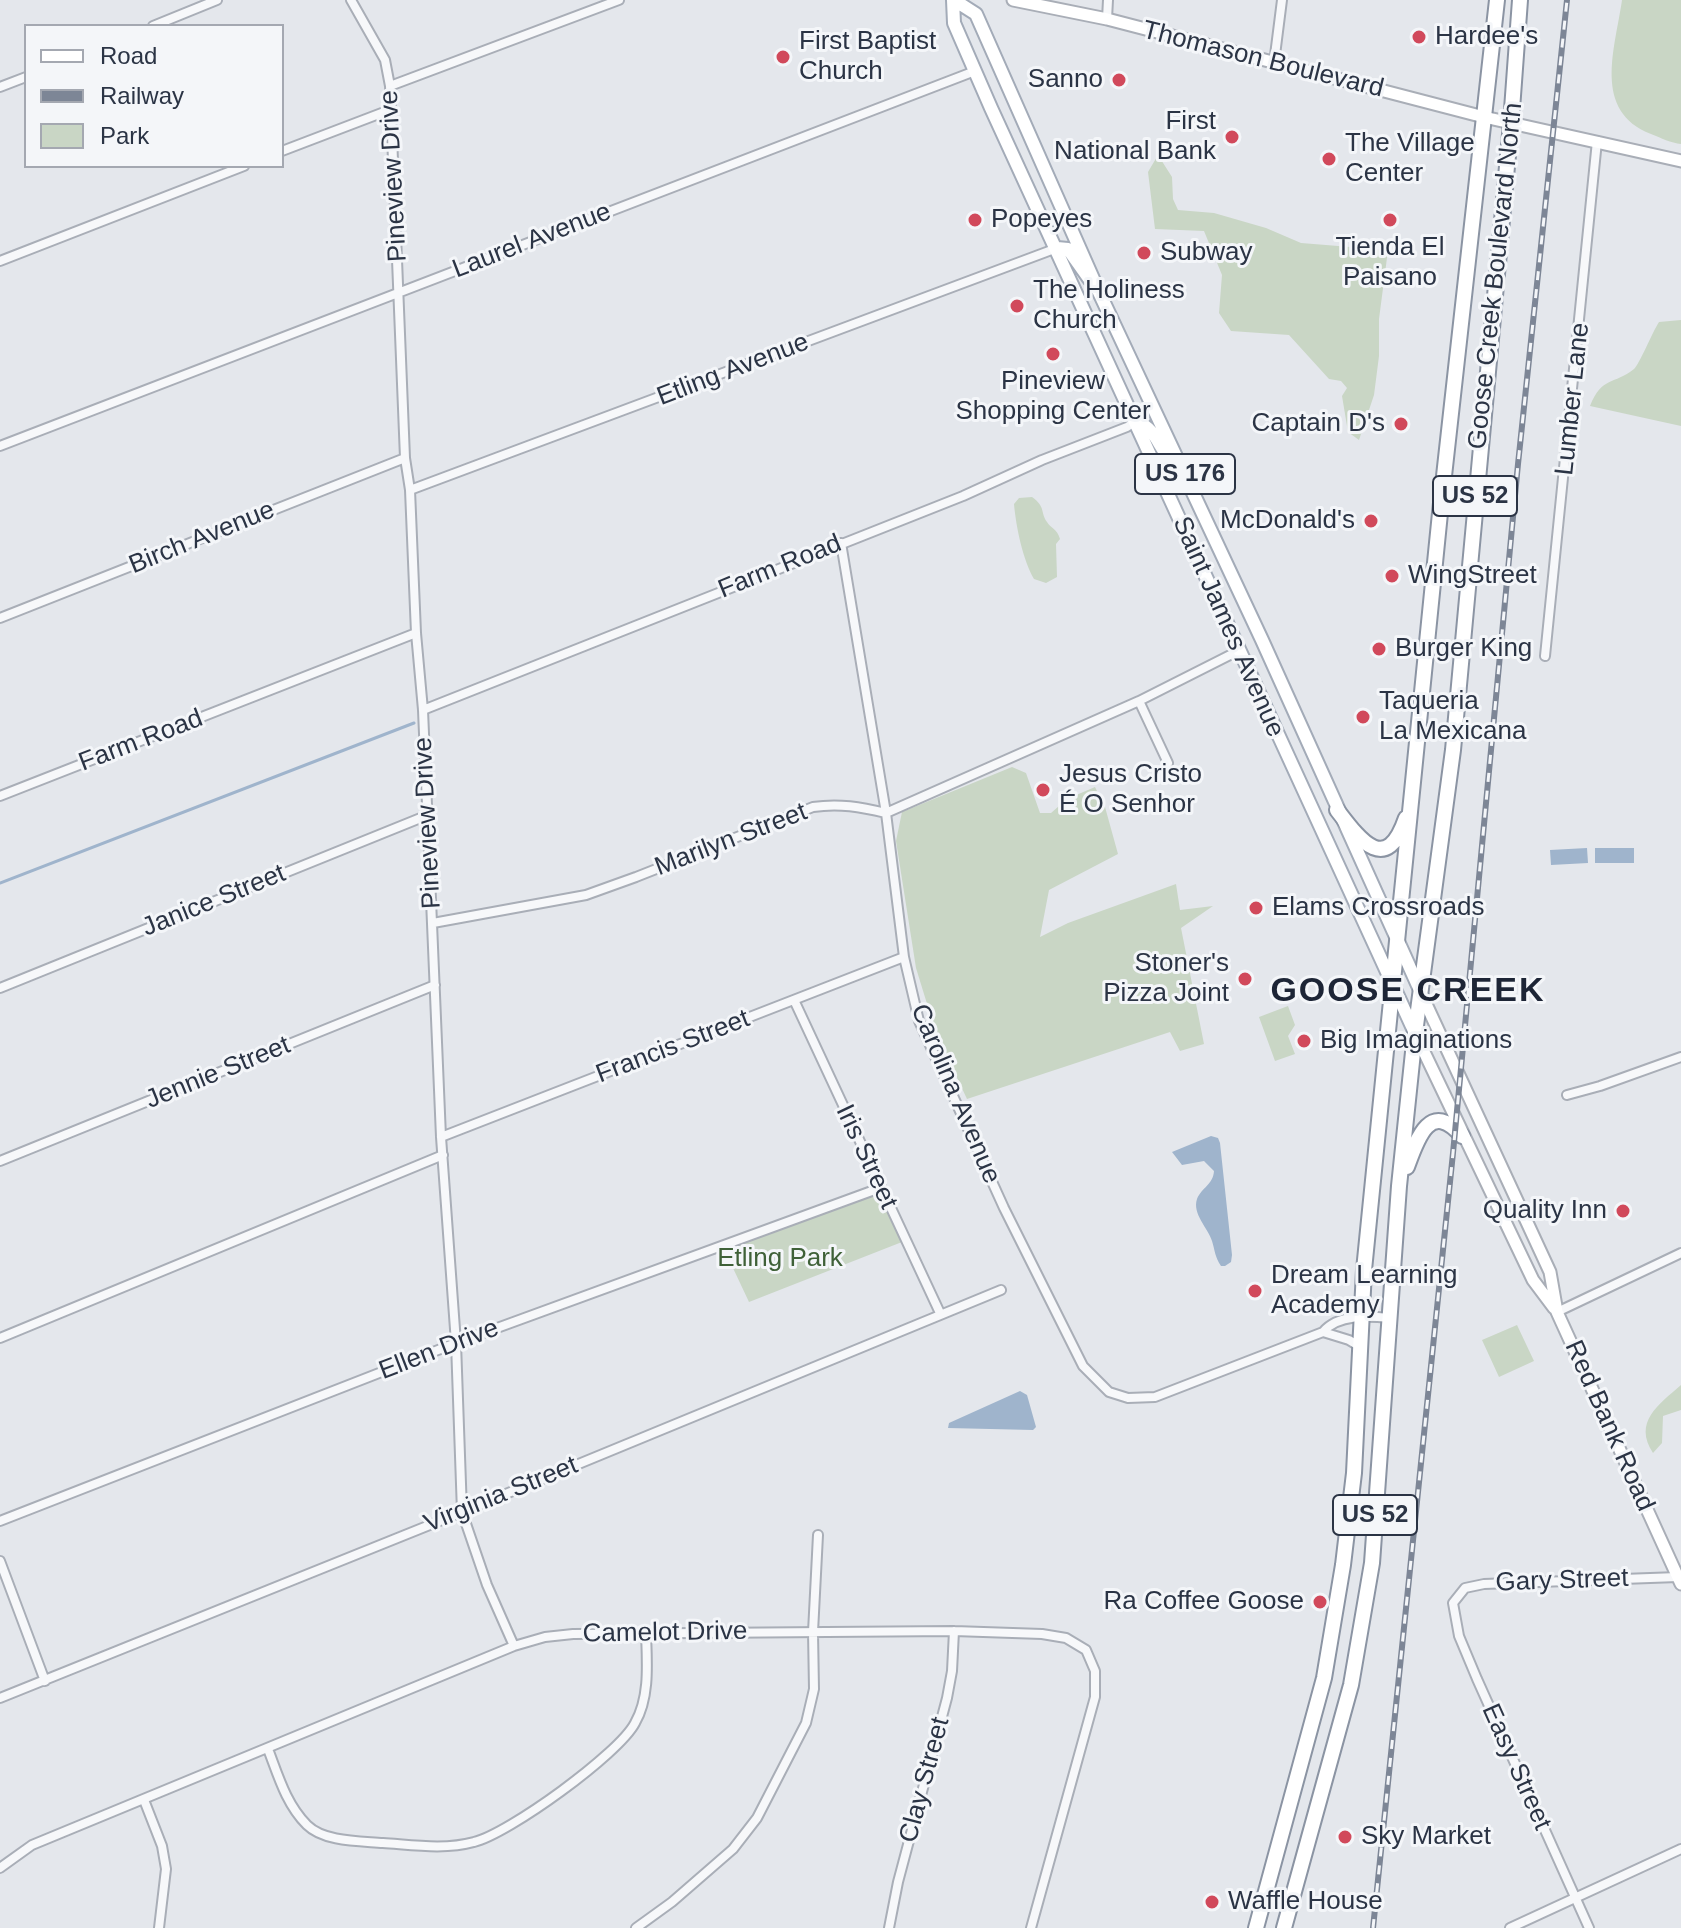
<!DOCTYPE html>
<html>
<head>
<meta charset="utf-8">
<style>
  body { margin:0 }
  #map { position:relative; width:1681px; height:1928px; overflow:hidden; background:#e4e7ec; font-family:Arial,sans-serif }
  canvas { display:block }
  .legend { position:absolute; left:24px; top:24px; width:260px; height:144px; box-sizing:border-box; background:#f4f6f9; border:2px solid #a4a8b1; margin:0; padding:10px 14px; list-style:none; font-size:24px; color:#2b3445 }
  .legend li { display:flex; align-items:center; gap:16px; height:40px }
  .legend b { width:40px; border:2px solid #a4a8b1 }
</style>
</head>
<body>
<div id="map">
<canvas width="1681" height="1928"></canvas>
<ul class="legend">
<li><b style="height:10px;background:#fff"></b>Road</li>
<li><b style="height:10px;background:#7d8696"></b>Railway</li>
<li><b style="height:22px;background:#c9d6c5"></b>Park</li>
</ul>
</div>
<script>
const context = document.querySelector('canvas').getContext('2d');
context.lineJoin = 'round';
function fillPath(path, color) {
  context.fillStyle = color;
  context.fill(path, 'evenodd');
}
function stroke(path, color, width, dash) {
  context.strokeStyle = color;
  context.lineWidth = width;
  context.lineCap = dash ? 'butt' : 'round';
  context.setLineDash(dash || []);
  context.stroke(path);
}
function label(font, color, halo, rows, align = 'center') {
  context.font = font + ' Arial,sans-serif';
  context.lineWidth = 6;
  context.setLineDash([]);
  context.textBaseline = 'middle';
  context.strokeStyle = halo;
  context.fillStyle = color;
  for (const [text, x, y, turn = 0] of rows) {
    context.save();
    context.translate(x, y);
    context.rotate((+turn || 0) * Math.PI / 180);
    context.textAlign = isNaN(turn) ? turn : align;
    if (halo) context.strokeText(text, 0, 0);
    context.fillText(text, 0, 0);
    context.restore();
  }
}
fillPath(new Path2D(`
  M 1622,0 L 1681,0 L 1681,144 C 1671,143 1661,138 1651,134 C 1592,111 1615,49 1622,0 Z
  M 1158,155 L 1172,177 L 1173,199 L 1178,210 L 1214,213 L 1266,228 L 1301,243 L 1388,250 L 1379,319 L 1379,356 L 1374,395 L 1359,440 L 1348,432 L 1342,396 L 1347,388 L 1341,381 L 1329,379 L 1289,335 L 1231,331 L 1219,313 L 1222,275 L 1204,231 L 1155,229 L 1148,172 Z
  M 1681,320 L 1681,426 L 1590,406 C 1602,376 1614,385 1634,369 C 1639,365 1653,331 1659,322 Z
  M 1032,497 C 1046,507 1040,512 1047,522 C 1051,529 1057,528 1060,539 L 1056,544 L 1057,577 L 1046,583 L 1034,579 C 1023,560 1016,527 1014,504 L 1019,498 Z
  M 1012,767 L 1026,773 L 1040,813 L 1051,813 L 1067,799 L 1095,787 L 1105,807 L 1118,854 L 1049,890 L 1040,937 L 1068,923 L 1176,884 L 1180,910 L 1213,906 L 1181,928 L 1204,1044 L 1180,1051 L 1170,1032 L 967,1099 L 936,1033 L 916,968 L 896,841 L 902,812 Z
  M 1288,1006 L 1295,1025 L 1288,1036 L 1295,1054 L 1275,1061 L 1259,1017 Z
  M 874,1194 L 880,1195 L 902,1242 L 749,1302 L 724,1249 Z
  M 1517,1325 L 1534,1361 L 1499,1377 L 1482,1340 Z
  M 1681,1385 L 1681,1410 L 1663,1416 L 1662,1443 L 1653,1453 C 1633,1422 1658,1405 1681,1385 Z`), '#c9d6c5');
fillPath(new Path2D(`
  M 1587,848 L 1588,863 L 1551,865 L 1550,850 Z
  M 1595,848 L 1634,848 L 1634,863 L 1595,863 Z
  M 1211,1136 L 1218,1138 L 1220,1143 L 1232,1255 L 1231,1262 L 1225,1266 L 1221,1266 C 1215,1257 1215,1251 1212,1241 C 1208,1228 1192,1214 1197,1199 C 1202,1187 1213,1185 1214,1171 L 1204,1161 L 1182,1165 L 1172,1152 Z
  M 1020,1391 L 1027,1395 L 1036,1427 L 1033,1430 L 948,1428 L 949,1423 Z`), '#9fb4cc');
stroke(new Path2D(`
  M 0,883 L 414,723`), '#9fb4cc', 3);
const minor = new Path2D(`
  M 351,0 L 385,60 L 390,86 L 405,458 L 410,490 L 416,633 L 423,710 L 441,1137 L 456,1343 L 462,1512 L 487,1585 L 514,1646
  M 1107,19 L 1108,0
  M 153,26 L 217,0
  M 1274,63 L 1282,0
  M 390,86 L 619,0
  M 0,87 L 26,77
  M 282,151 L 392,109
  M 0,261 L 244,166
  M 0,446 L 975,71
  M 410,490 L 1057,248
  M 841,543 L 886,813 L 904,957 L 919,1021 L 1004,1208 L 1083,1366 L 1109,1392 L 1128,1398 L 1155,1397 L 1323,1332 C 1338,1314 1368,1316 1390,1318
  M 0,618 L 405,458
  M 1545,656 L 1597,141
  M 1139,701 L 1168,763
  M 423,710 L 963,496 L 1042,460 L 1127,427 L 1136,421
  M 0,796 L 416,633
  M 433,923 L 586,895 L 636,877 L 813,807 C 839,803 861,807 886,813 L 1139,701 L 1240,650
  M 0,988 L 428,815
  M 794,1000 L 940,1313
  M 1567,1095 L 1600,1086 L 1681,1057
  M 441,1137 L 904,957
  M 0,1161 L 435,985
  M 1557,1312 L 1681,1253
  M 1323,1332 L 1349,1340 L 1359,1346
  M 0,1338 L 443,1155
  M 0,1521 L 456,1343 L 880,1188
  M 0,1561 L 45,1681
  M 0,1698 L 462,1512 L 1001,1290
  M 268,1749 C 278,1775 286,1804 307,1825 C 324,1842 360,1841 383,1843 C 413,1845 445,1850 474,1842 C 508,1834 619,1754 635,1723 C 650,1697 647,1663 646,1633
  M 144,1800 L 162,1846 L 166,1869 L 159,1928
  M 0,1868 L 32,1845 L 514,1646 L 545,1637 L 573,1634 L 954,1631 L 1042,1634 L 1066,1638 L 1086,1650 L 1095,1671 L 1095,1697 L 1031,1928
  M 636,1928 L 672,1902 L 733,1849 L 757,1818 L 806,1723 L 814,1689 L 813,1632 L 818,1535
  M 889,1928 L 898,1882 L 947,1698 L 952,1671 L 954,1631
  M 1510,1928 L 1681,1849
  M 1589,1928 L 1477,1679 L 1459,1636 L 1453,1603 L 1465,1588 L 1484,1584 L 1678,1577`);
const secondary = new Path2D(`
  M 1013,0 L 1107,19 L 1484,117 L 1681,161
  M 1420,991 L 1550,1272 L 1557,1312 L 1681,1584
  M 1415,1033 L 1533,1280 L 1554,1308`);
const primary = new Path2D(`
  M 953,0 L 954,23 L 991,108 L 1415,1033
  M 954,0 L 976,14 L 1098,290 L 1262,640 L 1420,990
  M 1057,248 L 1068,249 L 1090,280
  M 1136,421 C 1159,431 1156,446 1173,462 L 1179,461`);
const trunk = new Path2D(`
  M 1337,810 C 1360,840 1386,876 1406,818
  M 1407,1167 C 1417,1139 1430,1099 1462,1136
  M 1256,1928 L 1324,1678 L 1343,1565 L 1354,1473 L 1364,1270 L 1441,503 L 1497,0
  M 1284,1928 L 1351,1685 L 1372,1563 L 1399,1186 L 1415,1033 L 1453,750 L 1511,123 L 1520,0`);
stroke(minor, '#a9aeb7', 12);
stroke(secondary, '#a9aeb7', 15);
stroke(primary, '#a3abb8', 16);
stroke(trunk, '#8b94a3', 18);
stroke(minor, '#f7f8fa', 8);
stroke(secondary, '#fff', 11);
stroke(primary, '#fff', 12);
stroke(trunk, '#fff', 14);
const rail = new Path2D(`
  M 1373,1928 L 1453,1153 L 1518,464 L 1567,0`);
stroke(rail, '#7d8696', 6);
stroke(rail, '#f4f6f9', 3, [9]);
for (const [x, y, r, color] of [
  [1419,37,8,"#d1495b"],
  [783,57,8,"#d1495b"],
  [1119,80,8,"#d1495b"],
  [1232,137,8,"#d1495b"],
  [1329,159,8,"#d1495b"],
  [975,220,8,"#d1495b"],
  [1390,220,8,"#d1495b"],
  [1144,253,8,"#d1495b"],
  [1017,306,8,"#d1495b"],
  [1053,354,8,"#d1495b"],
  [1401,424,8,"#d1495b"],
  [1371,521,8,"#d1495b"],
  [1392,576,8,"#d1495b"],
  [1379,649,8,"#d1495b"],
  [1363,717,8,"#d1495b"],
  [1043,790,8,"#d1495b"],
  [1256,908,8,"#d1495b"],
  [1245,979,8,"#d1495b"],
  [1304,1041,8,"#d1495b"],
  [1623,1211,8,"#d1495b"],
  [1255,1291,8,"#d1495b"],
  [1320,1602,8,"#d1495b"],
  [1345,1837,8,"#d1495b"],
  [1212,1902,8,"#d1495b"]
]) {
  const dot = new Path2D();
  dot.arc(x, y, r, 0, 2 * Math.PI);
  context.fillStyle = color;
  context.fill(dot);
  stroke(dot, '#f4f6f9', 3);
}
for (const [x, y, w] of [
  [1185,474,100],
  [1475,496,84],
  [1375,1515,84]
]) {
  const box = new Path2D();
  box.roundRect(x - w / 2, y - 20, w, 40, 6);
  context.fillStyle = '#f4f6f9';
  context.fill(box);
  stroke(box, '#2b3445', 2);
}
label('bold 24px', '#2b3445', null, [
  ["US 176",1185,474],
  ["US 52",1475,496],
  ["US 52",1375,1515]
]);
label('26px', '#2b3445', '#f4f6f9', [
  ["Hardee's",1435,37],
  ["First Baptist",799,42],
  ["Church",799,72],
  ["Sanno",1103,80,"right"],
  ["First",1216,122,"right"],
  ["National Bank",1216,152,"right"],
  ["The Village",1345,144],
  ["Center",1345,174],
  ["Popeyes",991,220],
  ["Tienda El",1390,248,"center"],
  ["Paisano",1390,278,"center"],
  ["Subway",1160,253],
  ["The Holiness",1033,291],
  ["Church",1033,321],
  ["Pineview",1053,382,"center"],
  ["Shopping Center",1053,412,"center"],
  ["Captain D's",1385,424,"right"],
  ["McDonald's",1355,521,"right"],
  ["WingStreet",1408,576],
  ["Burger King",1395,649],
  ["Taqueria",1379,702],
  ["La Mexicana",1379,732],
  ["Jesus Cristo",1059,775],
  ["É O Senhor",1059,805],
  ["Elams Crossroads",1272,908],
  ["Stoner's",1229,964,"right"],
  ["Pizza Joint",1229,994,"right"],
  ["Big Imaginations",1320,1041],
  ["Quality Inn",1607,1211,"right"],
  ["Dream Learning",1271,1276],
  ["Academy",1271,1306],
  ["Ra Coffee Goose",1304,1602,"right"],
  ["Sky Market",1361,1837],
  ["Waffle House",1228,1902]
], 'left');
label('26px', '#2b3445', '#f4f6f9', [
  ["Thomason Boulevard",1263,60,14],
  ["Pineview Drive",394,176,-93],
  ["Laurel Avenue",532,241,-21],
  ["Goose Creek Boulevard North",1496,276,-84],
  ["Etling Avenue",733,370,-21],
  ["Lumber Lane",1573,399,-84],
  ["Birch Avenue",202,538,-22],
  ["Farm Road",780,567,-22],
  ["Saint James Avenue",1228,627,66],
  ["Farm Road",141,741,-21],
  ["Pineview Drive",428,823,-93],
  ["Marilyn Street",731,840,-21],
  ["Janice Street",214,901,-22],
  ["Francis Street",673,1047,-21],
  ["Jennie Street",218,1073,-22],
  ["Carolina Avenue",955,1094,67],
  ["Iris Street",866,1157,65],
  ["Ellen Drive",439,1350,-21],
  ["Red Bank Road",1609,1426,66],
  ["Virginia Street",501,1495,-22],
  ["Gary Street",1562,1581,-2],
  ["Camelot Drive",665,1633,-1],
  ["Easy Street",1516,1767,66],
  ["Clay Street",925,1780,-75]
]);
label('26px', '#3f6138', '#f4f6f9', [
  ["Etling Park",780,1259]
]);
context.letterSpacing = '2px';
label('bold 34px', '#1d2536', '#f4f6f9', [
  ["GOOSE CREEK",1408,992]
]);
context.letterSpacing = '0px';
</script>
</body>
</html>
